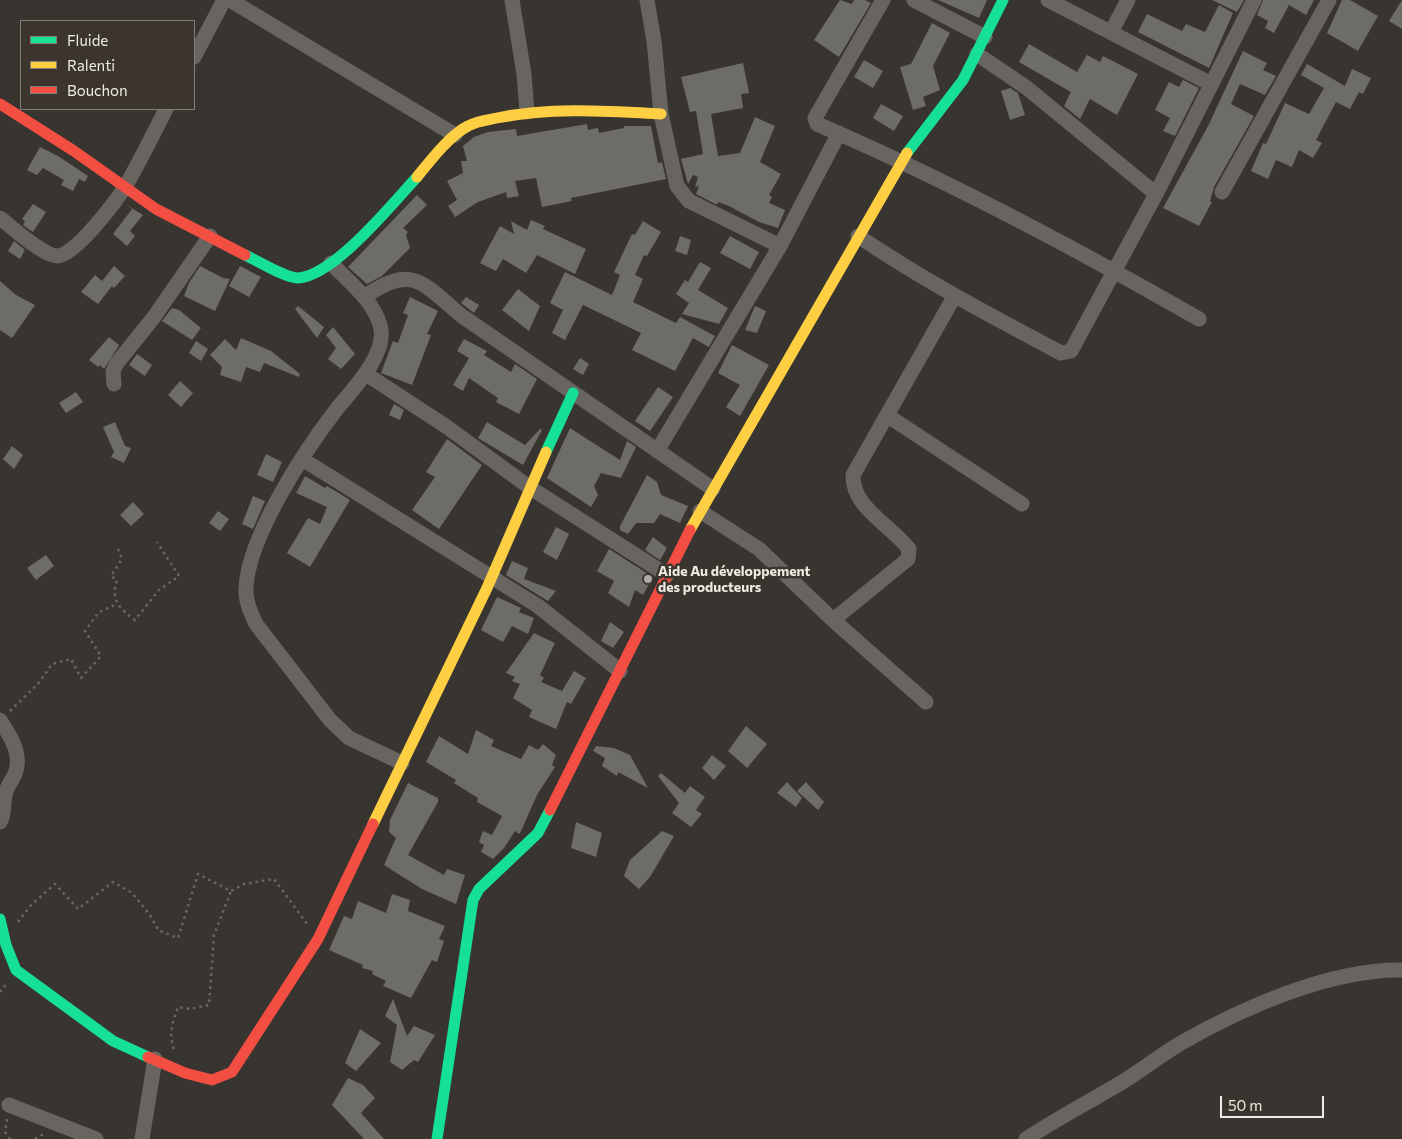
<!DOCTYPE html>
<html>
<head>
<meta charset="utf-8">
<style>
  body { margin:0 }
  #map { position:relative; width:1402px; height:1139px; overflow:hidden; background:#383430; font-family:Commissioner,sans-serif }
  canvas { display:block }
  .legend { position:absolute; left:20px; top:20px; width:175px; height:90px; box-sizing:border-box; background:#3b352d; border:1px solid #837e77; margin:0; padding:6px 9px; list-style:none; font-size:15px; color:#eeebe5 }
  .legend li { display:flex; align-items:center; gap:10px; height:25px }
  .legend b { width:25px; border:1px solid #837e77 }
  .scale { position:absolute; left:1220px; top:1096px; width:104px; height:22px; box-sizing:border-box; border:2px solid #eeebe5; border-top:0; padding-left:6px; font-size:15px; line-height:18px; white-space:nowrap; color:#eeebe5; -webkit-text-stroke:4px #3b352d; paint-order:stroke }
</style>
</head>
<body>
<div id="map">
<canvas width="1402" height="1139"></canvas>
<ul class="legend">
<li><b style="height:6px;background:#16e098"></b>Fluide</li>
<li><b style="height:6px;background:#ffcf43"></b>Ralenti</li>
<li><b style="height:6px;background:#f24e42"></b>Bouchon</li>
</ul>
<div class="scale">50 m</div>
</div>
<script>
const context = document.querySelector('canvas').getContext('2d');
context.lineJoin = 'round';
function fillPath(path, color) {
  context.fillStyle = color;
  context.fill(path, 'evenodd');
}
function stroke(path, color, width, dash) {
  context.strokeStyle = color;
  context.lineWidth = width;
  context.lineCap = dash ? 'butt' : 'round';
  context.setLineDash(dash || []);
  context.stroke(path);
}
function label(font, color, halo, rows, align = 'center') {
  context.font = font + ' Commissioner,sans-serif';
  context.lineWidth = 5;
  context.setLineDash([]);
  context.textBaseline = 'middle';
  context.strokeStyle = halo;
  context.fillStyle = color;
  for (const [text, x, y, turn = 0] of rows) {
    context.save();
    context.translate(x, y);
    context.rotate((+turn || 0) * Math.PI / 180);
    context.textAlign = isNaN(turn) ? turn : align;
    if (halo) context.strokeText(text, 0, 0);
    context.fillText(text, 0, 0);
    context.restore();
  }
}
fillPath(new Path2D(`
  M 840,0 L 852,4 L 854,0 L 865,0 L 871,3 L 839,57 L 814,40 Z
  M 938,0 L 987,0 L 979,18 Z
  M 1212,0 L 1244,0 L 1237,12 Z
  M 1263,0 L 1314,0 L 1306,15 L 1289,5 L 1274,33 L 1265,28 L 1268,21 L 1257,15 Z
  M 1342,0 L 1350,0 L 1378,16 L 1358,51 L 1327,33 Z
  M 1402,0 L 1402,29 L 1389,21 Z
  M 1219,5 L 1233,13 L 1209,68 L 1138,32 L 1147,14 L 1182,31 L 1186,24 L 1205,32 Z
  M 932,23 L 950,33 L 933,66 L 940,90 L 923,97 L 926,106 L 913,110 L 900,67 L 911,64 Z
  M 1029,44 L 1077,72 L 1087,55 L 1100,62 L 1103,56 L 1138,74 L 1117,115 L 1090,99 L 1080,119 L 1064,106 L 1071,92 L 1019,62 Z
  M 1243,51 L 1267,63 L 1263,70 L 1276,76 L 1265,95 L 1240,84 L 1231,104 L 1254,116 L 1214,187 L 1210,201 L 1212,202 L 1199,226 L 1163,208 L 1208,126 Z
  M 864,60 L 883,71 L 873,88 L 854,77 Z
  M 743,63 L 749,93 L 741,94 L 743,108 L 711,114 L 718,156 L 740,153 L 755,117 L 775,126 L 760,162 L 781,174 L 769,195 L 772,197 L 769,203 L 785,210 L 778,228 L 759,222 L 729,206 L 718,202 L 717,205 L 696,194 L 699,186 L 695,187 L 698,177 L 693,175 L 688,184 L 681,159 L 703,154 L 696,111 L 690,112 L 681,77 Z
  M 1307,64 L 1345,86 L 1352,69 L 1371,78 L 1363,94 L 1359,92 L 1350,109 L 1336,102 L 1316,140 L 1322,143 L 1313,158 L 1299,150 L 1292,167 L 1276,160 L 1268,179 L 1251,171 L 1263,143 L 1266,144 L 1285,103 L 1309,114 L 1324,88 L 1301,75 Z
  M 1183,80 L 1199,88 L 1175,136 L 1163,131 L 1170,118 L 1155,110 L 1169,82 L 1179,87 Z
  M 1010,88 L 1018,93 L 1025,115 L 1010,120 L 1001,91 Z
  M 881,104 L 903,116 L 894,131 L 873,118 Z
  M 587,124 L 588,130 L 598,128 L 599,133 L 624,128 L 624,126 L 651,126 L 658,163 L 662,162 L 666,179 L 571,198 L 572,201 L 542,207 L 536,178 L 515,181 L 519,196 L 507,198 L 506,192 L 478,202 L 455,217 L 448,206 L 457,200 L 447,181 L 463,173 L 461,161 L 467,161 L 463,146 L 474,137 L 488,132 L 516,129 L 517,136 Z
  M 40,147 L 58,156 L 88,176 L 85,182 L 79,179 L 73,191 L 61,185 L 64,180 L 43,168 L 37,175 L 27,170 Z
  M 417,195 L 427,205 L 403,228 L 408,232 L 406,235 L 410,248 L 382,276 L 367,284 L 348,267 Z
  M 33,204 L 46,212 L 33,232 L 23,225 L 25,221 L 22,219 Z
  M 125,204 L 143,215 L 130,231 L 135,236 L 127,246 L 113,234 L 132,209 Z
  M 531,220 L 545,226 L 543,229 L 586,249 L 575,274 L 537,255 L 526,273 L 503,259 L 496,271 L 480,263 L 500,226 L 514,234 L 511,221 L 527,230 Z
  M 643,221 L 661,232 L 647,256 L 644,255 L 635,275 L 643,279 L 633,302 L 676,323 L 680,317 L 715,336 L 709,347 L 693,338 L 675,371 L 632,350 L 641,333 L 583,305 L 565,340 L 552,333 L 563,310 L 550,303 L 565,272 L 612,295 L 620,275 L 614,272 L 632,234 L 635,235 Z
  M 680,236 L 691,240 L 687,255 L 675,251 Z
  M 730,236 L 759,252 L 750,269 L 720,253 Z
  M 14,241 L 25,250 L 20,259 L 8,251 Z
  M 700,262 L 711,268 L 698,290 L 728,308 L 719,324 L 682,314 L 689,303 L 676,294 L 685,280 L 688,282 Z
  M 114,266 L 125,276 L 114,288 L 112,286 L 98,304 L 81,292 L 95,275 L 102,281 Z
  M 200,266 L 223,278 L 230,279 L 215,311 L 184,296 L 189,283 Z
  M 240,266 L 261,277 L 249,297 L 229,286 Z
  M 0,281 L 16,295 L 35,305 L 12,338 L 0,330 Z
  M 518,289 L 540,306 L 529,331 L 502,310 Z
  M 410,297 L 438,311 L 427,334 L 431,335 L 412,385 L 381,373 L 393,341 L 398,343 L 408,315 L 403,313 Z
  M 466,297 L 479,305 L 474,313 L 461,303 Z
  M 298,306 L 324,327 L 317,338 L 295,309 Z
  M 755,306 L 766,311 L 757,333 L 745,330 Z
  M 172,308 L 179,310 L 201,328 L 192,340 L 162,321 Z
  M 333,327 L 355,354 L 341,369 L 328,359 L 336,348 L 326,335 Z
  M 109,337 L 119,345 L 118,347 L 104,369 L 100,365 L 98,367 L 89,360 Z
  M 241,338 L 271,351 L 300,374 L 299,377 L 264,363 L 260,372 L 246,367 L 241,382 L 220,375 L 222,367 L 210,355 L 225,339 L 236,350 Z
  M 464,339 L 487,351 L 484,355 L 511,372 L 515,364 L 537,379 L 519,414 L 496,402 L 498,398 L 469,378 L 463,391 L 453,385 L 469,358 L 457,351 Z
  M 196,341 L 208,349 L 201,361 L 189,353 Z
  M 732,345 L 769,365 L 740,416 L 726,407 L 740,385 L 718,373 Z
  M 137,354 L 152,365 L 145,376 L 129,365 Z
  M 580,358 L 589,364 L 583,375 L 573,369 Z
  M 180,381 L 193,393 L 181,407 L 168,395 Z
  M 658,387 L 673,397 L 650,431 L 635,421 Z
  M 76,392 L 83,402 L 66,413 L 59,403 Z
  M 394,404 L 404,410 L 400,420 L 389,415 Z
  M 115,422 L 125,446 L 131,448 L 124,463 L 111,457 L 114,452 L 103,427 Z
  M 487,422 L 525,445 L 540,429 L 542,430 L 523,465 L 478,438 Z
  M 570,428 L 620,460 L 627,441 L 636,447 L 621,478 L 601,473 L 594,486 L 598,495 L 591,507 L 547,478 Z
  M 447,439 L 482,465 L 439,529 L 412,510 L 435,477 L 426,472 Z
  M 12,446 L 23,455 L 14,469 L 3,459 Z
  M 266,454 L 282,462 L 273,482 L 257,475 Z
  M 647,475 L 657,482 L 661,495 L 688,506 L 680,523 L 660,514 L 654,523 L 636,523 L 628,534 L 620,530 L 620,526 Z
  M 305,476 L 325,488 L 327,486 L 350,500 L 310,567 L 287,553 L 308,518 L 320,524 L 327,507 L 296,493 Z
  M 253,496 L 265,501 L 253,529 L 242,524 Z
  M 133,502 L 144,514 L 131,526 L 120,515 Z
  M 218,511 L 229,519 L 220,531 L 209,523 Z
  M 556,527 L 569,534 L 557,560 L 543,552 Z
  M 653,537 L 667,548 L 660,560 L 645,550 Z
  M 609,549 L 653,577 L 643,595 L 635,590 L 629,607 L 608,593 L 614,581 L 597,571 Z
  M 46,555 L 54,566 L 36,580 L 27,568 Z
  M 512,561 L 528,568 L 524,579 L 556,591 L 548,601 L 506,575 Z
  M 497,597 L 521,608 L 519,612 L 534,618 L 528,634 L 512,626 L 503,642 L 481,630 Z
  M 610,622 L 624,632 L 613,648 L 601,641 Z
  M 534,633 L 555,643 L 540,675 L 544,678 L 541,682 L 562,691 L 574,671 L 586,678 L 571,704 L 567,702 L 556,729 L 529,717 L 532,710 L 513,698 L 520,684 L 512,681 L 515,677 L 506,673 Z
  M 746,726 L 767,744 L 747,768 L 728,751 Z
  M 476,730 L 494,740 L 491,746 L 521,759 L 529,745 L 538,750 L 543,744 L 556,755 L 552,765 L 555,767 L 537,795 L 521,831 L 519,834 L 515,831 L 504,848 L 493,859 L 481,852 L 484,845 L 479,842 L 483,831 L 492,835 L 502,816 L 477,802 L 478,798 L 454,783 L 456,780 L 426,762 L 439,736 L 468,754 Z
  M 596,746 L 614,748 L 630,755 L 648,788 L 618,772 L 617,776 L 602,766 L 605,758 L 593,751 Z
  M 712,755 L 726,766 L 714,780 L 702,768 Z
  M 661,773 L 685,793 L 690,786 L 705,797 L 696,810 L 702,814 L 691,827 L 672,813 L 679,803 L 658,776 Z
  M 787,782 L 802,798 L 796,807 L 777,793 Z
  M 806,782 L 824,802 L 818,810 L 797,791 Z
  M 408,783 L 438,798 L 438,802 L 408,855 L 444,875 L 447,869 L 465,875 L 456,904 L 422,889 L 384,865 L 396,838 L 389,832 L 390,820 Z
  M 576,822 L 602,833 L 596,857 L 571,848 Z
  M 662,831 L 674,836 L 650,877 L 639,889 L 624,876 L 630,860 Z
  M 392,894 L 410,900 L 408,911 L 445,926 L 439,939 L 444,941 L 437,962 L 432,960 L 411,998 L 383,986 L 386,981 L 372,974 L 373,971 L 362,968 L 363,965 L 329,950 L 344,916 L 352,919 L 358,901 L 386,913 Z
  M 393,999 L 407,1036 L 414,1026 L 435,1035 L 418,1062 L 414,1060 L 402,1070 L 390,1062 L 397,1025 L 385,1016 Z
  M 360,1029 L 381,1043 L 356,1071 L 345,1063 Z
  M 348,1078 L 363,1085 L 375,1098 L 361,1113 L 384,1139 L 364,1139 L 332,1105 Z`), '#6e6c68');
stroke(new Path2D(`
  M 118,549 L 122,559 L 111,576 L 117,580 C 110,600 120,609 135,620 L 159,590 L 179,576 L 157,542
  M 10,711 L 38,684 L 52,664 L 71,659 L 81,678 L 101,656 L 85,631 L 99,612 L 117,604
  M 18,922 L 31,905 L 55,884 L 78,909 L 113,882 L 132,893 L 150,915 L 158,930 L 178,938 L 198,874 L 231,891 L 244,884 L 274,879 L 307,924
  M 0,992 L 7,983
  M 174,1049 C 168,1034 173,1021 178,1007 L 190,1009 L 209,1005 L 214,935 L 231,891
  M 7,1119 L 5,1132 L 10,1139
  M 35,1139 L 45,1133`), '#696764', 2.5, [2.5, 4]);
stroke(new Path2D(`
  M 230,0 L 455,135
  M 512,0 L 524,74 L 527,112
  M 647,0 L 654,41 L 661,114 L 677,186 L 689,201 L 780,246
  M 883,0 L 815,118 L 817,124 C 948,180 1075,248 1199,319
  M 914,0 L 985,37
  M 1048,0 L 1211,84
  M 1111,32 L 1128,0
  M 977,54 L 1027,88 L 1156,194
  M 194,57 L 224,0
  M 1222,192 L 1329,0
  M 0,218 C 13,228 42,255 57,256 C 74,257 116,201 125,187 C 140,161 153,135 166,109
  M 858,236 C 923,280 991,316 1061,353 L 1071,351 L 1156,194 L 1254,0
  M 331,263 C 349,282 373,300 380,325 C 389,353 352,390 336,410 C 305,450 248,537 246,588 C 245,600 251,613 256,624 L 330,720 L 349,738 L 402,763
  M 364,297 C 413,263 422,283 462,316 L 713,489
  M 366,374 L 447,427 L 529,487 L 667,575
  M 114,384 L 113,371 L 117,363 L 154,317 L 210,236
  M 888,416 L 1022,504
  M 657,451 L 780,246 L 839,133
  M 302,459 L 538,606 L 620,671
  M 700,511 L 759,549 L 833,620 L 926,702
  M 833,620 L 908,559 L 909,549 C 891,525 852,508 853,475 L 954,297
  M 0,720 C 10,736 23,754 15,774 C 12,781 6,787 5,795 C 3,804 5,814 0,822
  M 9,1105 L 96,1139
  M 142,1139 L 155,1059
  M 1026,1139 C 1058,1118 1091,1101 1124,1081 C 1143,1069 1161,1055 1181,1043 C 1242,1008 1330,969 1402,970`), '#686561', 15);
stroke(new Path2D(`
  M 907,153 L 963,80 L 1003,0
  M 245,255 C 258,261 285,278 298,278 C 334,276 393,203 417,177
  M 546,452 L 573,393
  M 0,919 L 6,945 L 16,970 L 113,1041 L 148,1057
  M 437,1139 L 473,900 L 479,889 L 538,833 L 550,810`), '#16e098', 11);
stroke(new Path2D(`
  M 417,177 C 430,161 450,135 468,126 C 477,121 488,120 497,118 C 551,107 607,111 661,114
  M 690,530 L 907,153
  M 373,824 L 487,588 L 546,452`), '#ffcf43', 11);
stroke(new Path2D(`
  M 0,104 L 74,151 L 156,209 L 245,255
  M 550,810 L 690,530
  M 148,1057 L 185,1073 L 212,1080 L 232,1072 L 318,939 L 373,824`), '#f24e42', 11);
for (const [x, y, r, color] of [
  [648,579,5,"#aeaba6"]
]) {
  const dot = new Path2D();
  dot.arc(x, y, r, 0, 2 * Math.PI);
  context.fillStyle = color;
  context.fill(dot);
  stroke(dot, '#3b352d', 2);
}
label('bold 14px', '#eeebe5', '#3b352d', [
  ["Aide Au développement",658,571],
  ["des producteurs",658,587]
], 'left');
</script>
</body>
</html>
